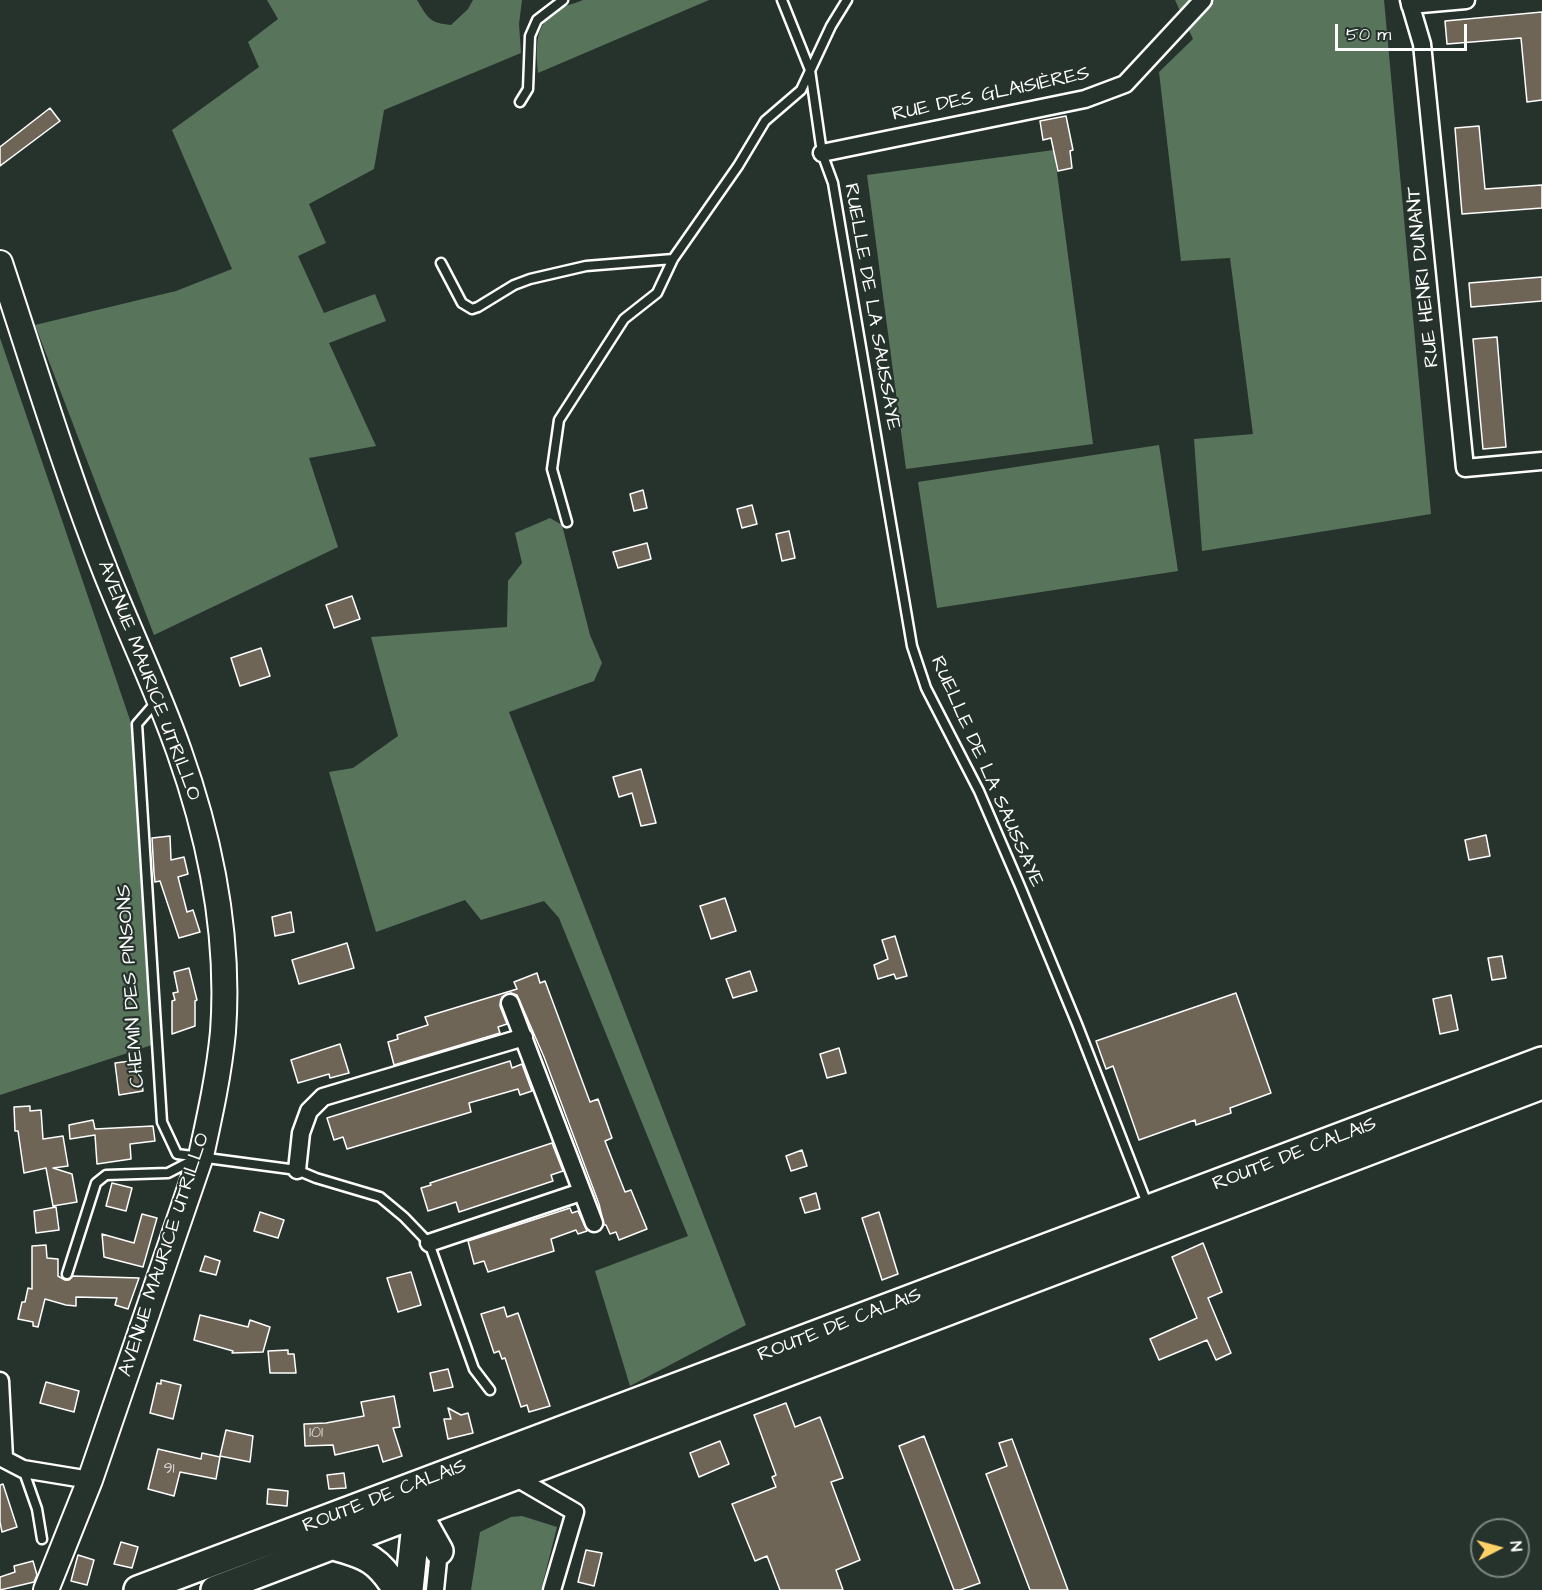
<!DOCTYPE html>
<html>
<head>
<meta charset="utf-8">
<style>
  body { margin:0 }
  #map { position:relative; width:1542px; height:1590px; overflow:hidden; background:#26332d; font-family:"Architects Daughter",sans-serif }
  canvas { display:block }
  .north { position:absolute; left:1470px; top:1518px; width:60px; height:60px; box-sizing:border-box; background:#26332d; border:2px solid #7d8581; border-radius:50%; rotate:84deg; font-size:16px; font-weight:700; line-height:24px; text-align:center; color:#fff }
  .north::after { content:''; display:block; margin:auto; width:21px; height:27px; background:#ffd166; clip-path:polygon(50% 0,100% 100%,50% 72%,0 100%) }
  .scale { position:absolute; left:1335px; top:24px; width:132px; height:27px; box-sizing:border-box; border:3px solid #fff; border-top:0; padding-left:8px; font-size:18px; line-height:21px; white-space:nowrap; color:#fff; -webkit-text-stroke:4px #26332d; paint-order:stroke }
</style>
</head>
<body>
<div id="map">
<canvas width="1542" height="1590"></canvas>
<div class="north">N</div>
<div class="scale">50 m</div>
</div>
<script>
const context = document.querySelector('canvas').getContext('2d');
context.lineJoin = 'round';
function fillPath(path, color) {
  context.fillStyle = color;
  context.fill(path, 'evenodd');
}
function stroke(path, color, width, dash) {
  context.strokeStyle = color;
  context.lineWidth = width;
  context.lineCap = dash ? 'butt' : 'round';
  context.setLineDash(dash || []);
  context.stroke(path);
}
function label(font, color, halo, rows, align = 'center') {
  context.font = font + ' "Architects Daughter",sans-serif';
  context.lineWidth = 4.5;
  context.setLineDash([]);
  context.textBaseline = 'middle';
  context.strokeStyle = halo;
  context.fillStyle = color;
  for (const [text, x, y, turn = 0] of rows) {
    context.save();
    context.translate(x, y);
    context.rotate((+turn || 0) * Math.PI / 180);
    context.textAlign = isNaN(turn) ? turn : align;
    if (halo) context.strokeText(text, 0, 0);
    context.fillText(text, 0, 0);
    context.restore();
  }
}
fillPath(new Path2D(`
  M 267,0 L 417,0 C 428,18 429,23 451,25 L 468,9 L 473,0 L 522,0 L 519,24 L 521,53 L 384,110 L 374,169 L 309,204 L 326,243 L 298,256 L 324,313 L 375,294 L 386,321 L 329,343 L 376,446 L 309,458 L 338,547 L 154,635 L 35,325 L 176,291 L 232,269 L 172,130 L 259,67 L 248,42 L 278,19 Z
  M 583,0 L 709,0 L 538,73 C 536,51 534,30 552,13 C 559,7 574,4 583,0 Z
  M 1175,0 L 1384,0 L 1431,514 L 1202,551 L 1194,439 L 1253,434 L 1230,258 L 1181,261 L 1159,72 L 1193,39 Z
  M 1054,150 L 1093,444 L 906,469 L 867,175 Z
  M 0,338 L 131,723 L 155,1044 L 0,1095 Z
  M 1159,445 L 1178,571 L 937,608 L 918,482 Z
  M 550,518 L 562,525 L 590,635 L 602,663 L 594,681 L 509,712 L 746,1325 L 630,1386 L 595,1271 L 688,1236 L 559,918 L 544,901 L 481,920 L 465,900 L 376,932 L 329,772 L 353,768 L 398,736 L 371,637 L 507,627 L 508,581 L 522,563 L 515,533 Z
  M 522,1516 L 557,1527 L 541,1590 L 471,1590 L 480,1532 L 511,1517 Z`), '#58755c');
const building = new Path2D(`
  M 1542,12 L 1542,100 L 1527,102 L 1521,38 L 1447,44 L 1445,21 Z
  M 50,108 L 60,121 L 0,166 L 0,147 Z
  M 1066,116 L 1073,150 L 1070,151 L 1072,168 L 1058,171 L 1051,138 L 1043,140 L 1040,121 Z
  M 1479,126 L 1485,189 L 1542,185 L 1542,208 L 1462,214 L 1455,128 Z
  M 1542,277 L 1542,301 L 1471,307 L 1469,283 Z
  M 1497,337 L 1506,447 L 1483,449 L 1473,339 Z
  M 643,490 L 647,508 L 634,511 L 630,494 Z
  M 752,505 L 757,524 L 742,528 L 737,509 Z
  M 789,531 L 795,558 L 782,561 L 776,534 Z
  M 647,543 L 651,559 L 618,568 L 613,552 Z
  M 352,596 L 360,619 L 334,628 L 326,605 Z
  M 261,648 L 270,676 L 240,686 L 231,658 Z
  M 641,769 L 656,823 L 641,826 L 632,793 L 619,797 L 613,777 Z
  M 1486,835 L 1490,856 L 1469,860 L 1465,840 Z
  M 170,836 L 171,860 L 184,857 L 188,874 L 178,877 L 187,912 L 193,910 L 200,932 L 179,938 L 160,881 L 155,882 L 154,873 L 152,838 Z
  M 725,898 L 736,931 L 711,939 L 700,906 Z
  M 291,912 L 294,932 L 275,936 L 272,917 Z
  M 895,936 L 907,976 L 896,979 L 894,974 L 878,979 L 874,965 L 888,959 L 882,940 Z
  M 347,943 L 354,968 L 299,984 L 292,960 Z
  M 1502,956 L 1506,978 L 1492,980 L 1488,958 Z
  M 189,968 L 197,1000 L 195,1001 L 195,1026 L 172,1034 L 172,1001 L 175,1000 L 173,993 L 178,992 L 174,972 Z
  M 750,971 L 757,991 L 733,998 L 726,979 Z
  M 537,973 L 540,983 L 545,981 L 590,1102 L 598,1099 L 612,1138 L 605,1141 L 625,1192 L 631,1190 L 647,1229 L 619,1240 L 616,1232 L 610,1234 L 606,1225 L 604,1225 L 599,1204 L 544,1057 L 517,995 L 511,993 L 502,997 L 500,1006 L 507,1024 L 498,1027 L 500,1033 L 394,1065 L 388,1042 L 398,1039 L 397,1035 L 428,1025 L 425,1017 L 517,989 L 514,982 Z
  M 1236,993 L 1271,1093 L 1230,1108 L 1231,1113 L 1196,1125 L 1195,1120 L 1139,1140 L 1113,1066 L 1106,1069 L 1096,1041 Z
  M 1451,995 L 1458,1030 L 1440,1034 L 1433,999 Z
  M 340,1044 L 349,1073 L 330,1078 L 329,1074 L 298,1083 L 291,1060 Z
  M 839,1048 L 846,1073 L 827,1078 L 820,1054 Z
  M 139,1060 L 143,1091 L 119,1095 L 115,1063 Z
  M 510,1061 L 512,1068 L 522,1064 L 532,1091 L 520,1095 L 518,1089 L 469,1103 L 471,1112 L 347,1149 L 343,1137 L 334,1140 L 327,1118 Z
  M 30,1106 L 30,1111 L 41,1110 L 43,1139 L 63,1136 L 68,1166 L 53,1168 L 72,1174 L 77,1202 L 53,1206 L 46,1168 L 24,1173 L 18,1131 L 15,1131 L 14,1107 Z
  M 93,1120 L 95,1129 L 153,1126 L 155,1141 L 130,1144 L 131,1159 L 97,1164 L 95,1135 L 70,1139 L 69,1125 Z
  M 552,1143 L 563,1171 L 551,1175 L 553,1181 L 459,1212 L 456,1202 L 428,1211 L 421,1188 L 431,1185 L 430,1183 Z
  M 802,1150 L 807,1166 L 791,1171 L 786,1156 Z
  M 112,1183 L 132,1188 L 126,1211 L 106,1206 Z
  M 816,1193 L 820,1209 L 805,1213 L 800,1198 Z
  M 56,1207 L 59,1230 L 36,1233 L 34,1211 Z
  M 570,1208 L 572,1213 L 578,1211 L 587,1231 L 578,1234 L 576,1230 L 551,1239 L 554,1251 L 488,1272 L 484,1261 L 474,1264 L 468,1241 Z
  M 260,1212 L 284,1220 L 278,1238 L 254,1231 Z
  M 879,1212 L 898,1274 L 882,1280 L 862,1218 Z
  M 142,1214 L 157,1218 L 143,1267 L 104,1257 L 102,1234 L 134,1243 Z
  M 1203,1243 L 1222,1292 L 1208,1298 L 1231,1353 L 1216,1360 L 1207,1340 L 1159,1360 L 1150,1339 L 1197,1318 L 1172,1257 Z
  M 46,1245 L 47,1258 L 58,1259 L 58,1276 L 65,1280 L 69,1280 L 73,1276 L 139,1278 L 128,1309 L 115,1305 L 117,1298 L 76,1297 L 76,1306 L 66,1305 L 45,1299 L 38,1327 L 33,1326 L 33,1322 L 18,1319 L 22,1302 L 25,1302 L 28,1288 L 32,1289 L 32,1246 Z
  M 205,1256 L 220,1261 L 216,1275 L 200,1271 Z
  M 411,1272 L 421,1305 L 398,1312 L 387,1278 Z
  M 504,1307 L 507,1317 L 518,1313 L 550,1406 L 529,1412 L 527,1405 L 521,1407 L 505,1358 L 502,1359 L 499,1351 L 494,1353 L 481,1314 Z
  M 200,1315 L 248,1327 L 250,1320 L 270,1327 L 263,1352 L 232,1353 L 233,1351 L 194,1340 Z
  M 288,1350 L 288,1354 L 294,1354 L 296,1373 L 270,1373 L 268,1351 Z
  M 448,1369 L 453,1387 L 434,1391 L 430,1373 Z
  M 161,1380 L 181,1385 L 173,1419 L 150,1413 L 157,1383 L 161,1384 Z
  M 46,1382 L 79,1391 L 74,1412 L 40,1403 Z
  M 394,1396 L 400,1427 L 393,1428 L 402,1456 L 383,1462 L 378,1445 L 335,1455 L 333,1445 L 305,1446 L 304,1424 L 326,1423 L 364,1416 L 361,1402 Z
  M 786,1403 L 795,1427 L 820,1417 L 843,1478 L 831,1482 L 860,1560 L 836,1570 L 843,1590 L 780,1590 L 767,1556 L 755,1561 L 732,1504 L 776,1487 L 772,1477 L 776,1475 L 754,1415 Z
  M 448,1408 L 461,1415 L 468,1413 L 473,1433 L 448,1439 L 444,1419 L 451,1419 Z
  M 226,1430 L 253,1436 L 250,1462 L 220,1456 Z
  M 924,1436 L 980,1583 L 960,1590 L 954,1590 L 899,1446 Z
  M 1012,1439 L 1068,1590 L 1030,1590 L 986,1474 L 1007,1466 L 999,1443 Z
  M 720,1441 L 729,1464 L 699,1477 L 690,1453 Z
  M 158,1449 L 201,1459 L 202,1453 L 220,1457 L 216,1479 L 180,1472 L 174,1496 L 148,1489 Z
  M 344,1473 L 346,1488 L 329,1489 L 327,1475 Z
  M 3,1484 L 17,1527 L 2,1532 L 0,1522 L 0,1485 Z
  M 268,1489 L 288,1491 L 287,1506 L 267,1504 Z
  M 121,1542 L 138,1547 L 132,1568 L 114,1564 Z
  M 586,1550 L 602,1553 L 594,1586 L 578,1582 Z
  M 78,1555 L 94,1560 L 87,1585 L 71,1581 Z
  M 33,1561 L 37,1575 L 34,1582 L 0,1590 L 0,1577 L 15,1572 L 14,1566 Z`);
fillPath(building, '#6e6557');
stroke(building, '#fff', 1.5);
const service = new Path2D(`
  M 782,0 L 810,70 L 822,153 L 833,183 L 912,646 L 926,688 L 979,791 L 1020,886 L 1077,1024 L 1148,1206
  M 520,102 L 528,89 L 530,36 L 537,20 L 563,0
  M 441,263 L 462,303 L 472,309 L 478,307 L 514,285 L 530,279 L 586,266 L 673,259
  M 567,522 L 552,469 L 559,420 L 624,319 L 657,293 L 673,259 L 738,166 L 765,121 L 801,90 L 831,26 L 847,0
  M 157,701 L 137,724 L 162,1122 L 177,1154 L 297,1170 L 316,1178 L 380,1197 L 404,1217 L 429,1243 L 474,1369 L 490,1390
  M 67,1274 L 96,1183 L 106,1175 L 168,1173 L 195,1159
  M 23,1469 L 37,1509 L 42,1539`);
const minor = new Path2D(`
  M 1409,0 L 1422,44 L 1465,468 L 1542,461
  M 1410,5 L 1466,0
  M 822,153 L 1085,99 L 1125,84 L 1203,0
  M 510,1003 L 594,1223
  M 297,1170 L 301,1133 L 309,1111 L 323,1097 L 524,1037
  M 429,1243 L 581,1192
  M 0,1381 L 4,1458
  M 0,1457 L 23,1469 L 90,1480
  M 515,1477 L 575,1512 L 552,1590
  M 435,1590 L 439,1551`);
const secondary = new Path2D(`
  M 0,263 C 34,366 66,472 106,573 C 130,633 158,691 179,751 C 211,841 230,936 223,1032 C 219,1074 210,1115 201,1156 L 90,1480 L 46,1590`);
const primary = new Path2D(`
  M 416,1510 L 439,1551
  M 334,1546 C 367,1555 379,1560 397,1590
  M 138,1590 L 1542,1061
  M 215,1590 L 1542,1085
  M 409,1590 L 417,1514`);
stroke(service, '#fff', 13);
stroke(minor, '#fff', 21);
stroke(secondary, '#fff', 28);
stroke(primary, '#fff', 32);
stroke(service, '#26332d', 8);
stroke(minor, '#26332d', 16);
stroke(secondary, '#26332d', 24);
stroke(primary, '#26332d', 27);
label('16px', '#dbd8d5', null, [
  ["101",316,1434],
  ["91",169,1470]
]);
label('20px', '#fff', '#26332d', [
  ["RUE DES GLAISIÈRES",991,95,-12],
  ["RUE HENRI DUNANT",1424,277,-96],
  ["RUELLE DE LA SAUSSAYE",871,307,80],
  ["AVENUE MAURICE UTRILLO",148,681,69],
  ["RUELLE DE LA SAUSSAYE",986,772,66],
  ["CHEMIN DES PINSONS",132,986,-94],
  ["ROUTE DE CALAIS",1295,1155,-21],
  ["AVENUE MAURICE UTRILLO",165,1255,-72],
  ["ROUTE DE CALAIS",840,1326,-21],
  ["ROUTE DE CALAIS",385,1497,-21]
]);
</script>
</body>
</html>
